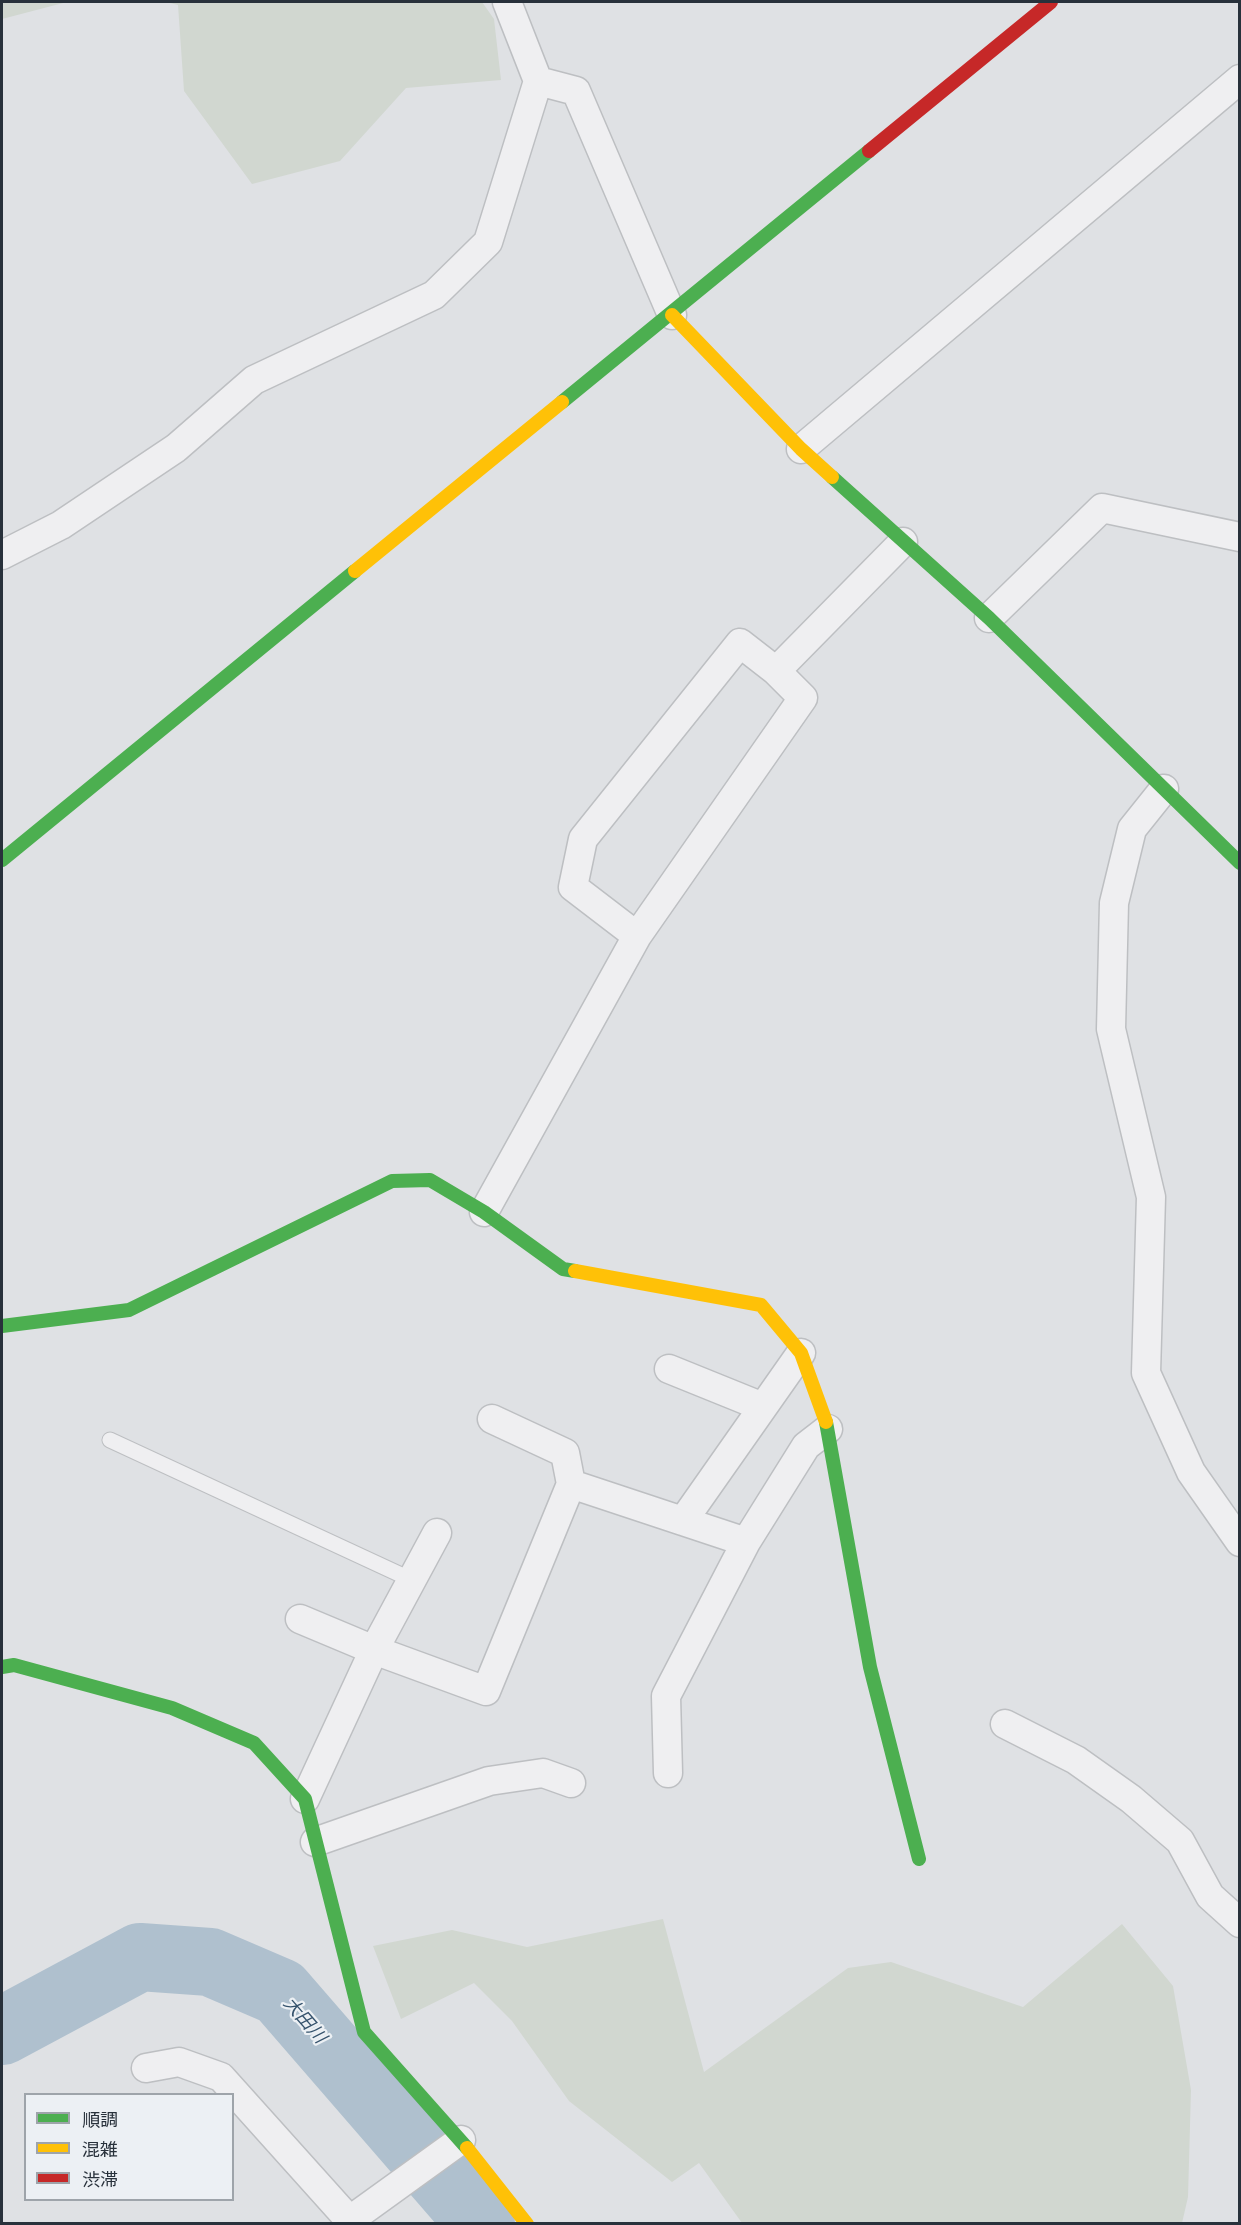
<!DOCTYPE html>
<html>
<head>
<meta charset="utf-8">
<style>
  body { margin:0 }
  #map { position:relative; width:1241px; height:2225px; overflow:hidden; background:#dfe1e4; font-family:Ubuntu,"Noto Sans JP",sans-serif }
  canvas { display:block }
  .frame { position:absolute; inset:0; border:3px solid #28313b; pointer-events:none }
  .legend { position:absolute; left:24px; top:2093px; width:210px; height:108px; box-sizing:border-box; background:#ecf0f4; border:2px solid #9ea4aa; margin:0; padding:8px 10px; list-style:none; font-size:18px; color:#28313b }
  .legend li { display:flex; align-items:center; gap:12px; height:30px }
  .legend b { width:30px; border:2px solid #9ea4aa }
</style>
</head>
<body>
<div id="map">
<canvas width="1241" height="2225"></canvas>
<div class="frame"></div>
<ul class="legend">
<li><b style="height:8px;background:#4caf50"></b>順調</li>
<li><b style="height:8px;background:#ffc107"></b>混雑</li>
<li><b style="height:8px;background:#c62828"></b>渋滞</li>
</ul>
</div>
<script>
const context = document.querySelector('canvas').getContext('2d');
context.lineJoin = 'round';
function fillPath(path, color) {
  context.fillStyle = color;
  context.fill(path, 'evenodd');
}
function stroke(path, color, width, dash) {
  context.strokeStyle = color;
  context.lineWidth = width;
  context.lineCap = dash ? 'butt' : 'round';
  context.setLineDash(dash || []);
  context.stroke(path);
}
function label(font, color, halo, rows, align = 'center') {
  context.font = font + ' Ubuntu,"Noto Sans JP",sans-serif';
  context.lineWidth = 4.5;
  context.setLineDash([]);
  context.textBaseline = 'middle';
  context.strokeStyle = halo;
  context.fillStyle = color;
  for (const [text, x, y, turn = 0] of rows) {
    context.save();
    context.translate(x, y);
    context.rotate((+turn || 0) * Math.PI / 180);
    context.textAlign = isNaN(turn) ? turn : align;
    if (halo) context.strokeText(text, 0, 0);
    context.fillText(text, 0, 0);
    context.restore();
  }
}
fillPath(new Path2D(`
  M 2,2 L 67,2 L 2,19 Z
  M 166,2 L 482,2 L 494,19 L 501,80 L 406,88 L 340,161 L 252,184 L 184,91 L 178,5 Z
  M 663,1919 L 704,2072 L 848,1968 L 891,1962 L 1023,2007 L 1122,1924 L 1173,1986 L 1191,2090 L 1188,2197 L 1182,2223 L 742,2223 L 699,2163 L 672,2182 L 569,2101 L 512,2021 L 474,1983 L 401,2019 L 373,1946 L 452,1930 L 527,1947 Z`), '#d1d7d0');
stroke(new Path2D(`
  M 2,2031 L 140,1957 L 210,1962 L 280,1992 L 481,2224`), '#afc0ce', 68);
const lane = new Path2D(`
  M 110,1440 L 412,1580`);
const street = new Path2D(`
  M 538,81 L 576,91 L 672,315
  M 801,449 L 1240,79
  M 2,555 L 61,525 L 176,448 L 254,380 L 434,295 L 488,242 L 538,81 L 507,2
  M 989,618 L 1102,508 L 1240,537
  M 1164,789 L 1132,829 L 1114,903 L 1111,1029 L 1151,1197 L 1146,1373 L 1191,1472 L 1240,1542
  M 637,936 L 573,887 L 583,839 L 740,643 L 776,671
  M 484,1212 L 637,936 L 803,698 L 776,671 L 903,542
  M 669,1369 L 763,1407
  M 571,1484 L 746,1542
  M 683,1521 L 801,1353
  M 300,1619 L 374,1650 L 486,1691 L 571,1484 L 565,1453 L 492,1419
  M 1005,1724 L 1076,1760 L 1131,1799 L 1180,1841 L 1210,1896 L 1240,1923
  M 668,1773 L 666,1696 L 746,1542 L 806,1446 L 828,1429
  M 305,1799 L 374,1650 L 437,1533
  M 315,1842 L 489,1781 L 543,1773 L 571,1783
  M 146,2068 L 179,2062 L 221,2077 L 353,2224
  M 350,2220 L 461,2140`);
stroke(lane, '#bdbfc2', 17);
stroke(street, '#bdbfc2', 31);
stroke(lane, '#efeff1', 15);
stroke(street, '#efeff1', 28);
stroke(new Path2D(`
  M 562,402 L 869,151
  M 832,477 L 989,618 L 1240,863
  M 2,860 L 355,571
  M 2,1326 L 129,1310 L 392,1181 L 430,1180 L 484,1212 L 563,1269 L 575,1271
  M 826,1422 L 870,1667 L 919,1859
  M 2,1667 L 14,1665 L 172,1708 L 254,1743 L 305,1799 L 364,2032 L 467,2148`), '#4caf50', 14);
stroke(new Path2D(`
  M 672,315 L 801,449 L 832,477
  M 355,571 L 562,402
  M 575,1271 L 761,1305 L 801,1353 L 826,1422
  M 467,2148 L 527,2224`), '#ffc107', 14);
stroke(new Path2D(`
  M 869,151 L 1051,2`), '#c62828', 14);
label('italic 18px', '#35526c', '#ecf0f4', [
  ["大田川",305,2020,49]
]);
</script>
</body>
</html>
